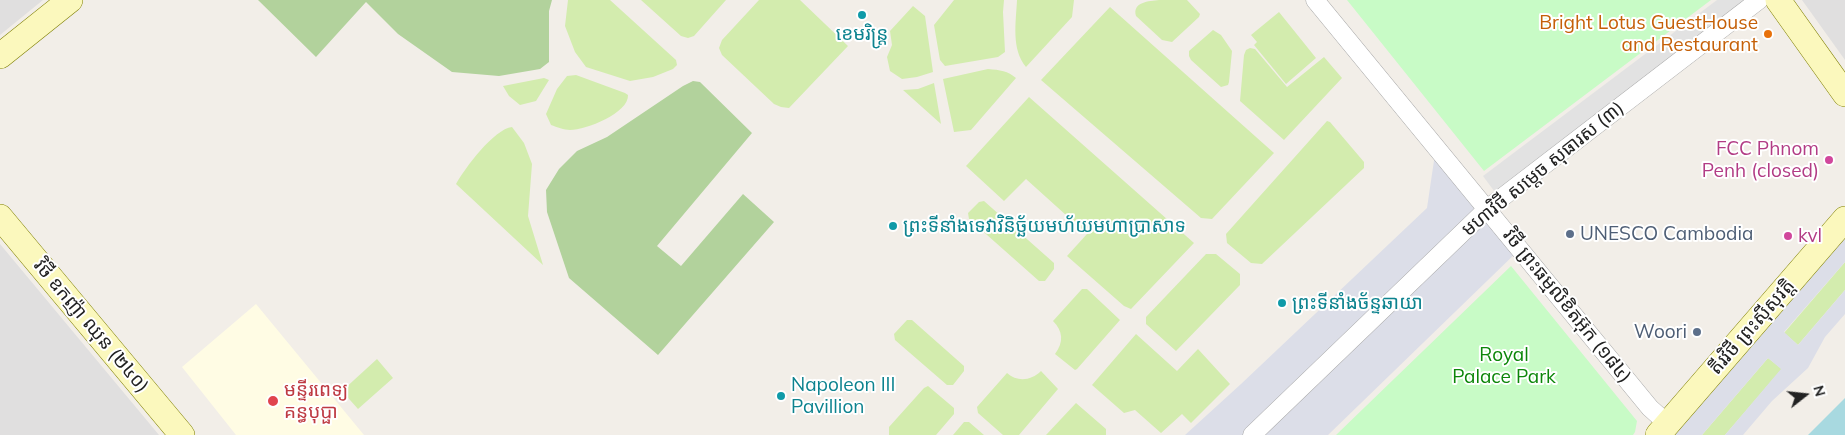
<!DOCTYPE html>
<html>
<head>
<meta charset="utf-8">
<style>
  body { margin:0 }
  #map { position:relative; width:1845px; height:435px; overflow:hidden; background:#f2eee8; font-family:Mulish,sans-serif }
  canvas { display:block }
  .north { position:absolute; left:1780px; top:370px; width:50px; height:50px; -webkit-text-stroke:4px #fff; paint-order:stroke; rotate:74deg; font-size:14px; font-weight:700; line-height:20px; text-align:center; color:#222 }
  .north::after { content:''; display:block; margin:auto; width:18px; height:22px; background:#222; clip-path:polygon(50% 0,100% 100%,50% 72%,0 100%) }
</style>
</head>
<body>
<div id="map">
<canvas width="1845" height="435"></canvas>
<div class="north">N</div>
</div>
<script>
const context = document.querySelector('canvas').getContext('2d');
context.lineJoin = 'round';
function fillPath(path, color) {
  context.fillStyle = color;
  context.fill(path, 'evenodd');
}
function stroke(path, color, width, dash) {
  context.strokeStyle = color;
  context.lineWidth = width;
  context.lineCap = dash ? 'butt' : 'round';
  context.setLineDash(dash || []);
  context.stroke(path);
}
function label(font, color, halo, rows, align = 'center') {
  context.font = font + ' Mulish,"Noto Sans Khmer",sans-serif';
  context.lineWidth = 4;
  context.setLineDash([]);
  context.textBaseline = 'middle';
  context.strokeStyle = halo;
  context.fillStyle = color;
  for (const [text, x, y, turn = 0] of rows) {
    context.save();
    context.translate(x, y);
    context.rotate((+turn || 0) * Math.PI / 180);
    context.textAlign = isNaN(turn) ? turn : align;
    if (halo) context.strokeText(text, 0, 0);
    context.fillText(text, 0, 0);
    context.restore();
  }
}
fillPath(new Path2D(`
  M 0,0 L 43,0 L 0,35 Z
  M 1802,0 L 1845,0 L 1845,60 Z
  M 0,244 L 159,435 L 0,435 Z`), '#e0dfdf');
fillPath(new Path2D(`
  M 256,304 L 364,435 L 236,435 L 182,367 Z`), '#fffce4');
fillPath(new Path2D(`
  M 568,0 L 610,0 L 676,60 L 677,65 L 673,69 L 653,77 L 630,81 L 586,67 L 575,52 L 565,26 Z
  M 641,0 L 726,0 L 694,36 L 688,38 L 681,36 Z
  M 759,0 L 800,0 L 848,46 L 789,108 L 781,107 L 774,104 L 722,55 L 719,48 L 722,40 Z
  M 954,0 L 1004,0 L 1003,12 L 1005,52 L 998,57 L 945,66 L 940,60 L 934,25 Z
  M 1017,0 L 1074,0 L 1072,17 L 1026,67 C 1011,49 1016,22 1017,0 Z
  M 1159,0 L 1187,0 L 1200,14 L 1199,17 L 1172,42 L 1162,40 L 1136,16 C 1132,2 1149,1 1159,0 Z
  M 913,6 L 925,16 L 933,72 L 917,77 L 902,79 L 890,71 L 887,57 L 892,45 L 890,31 Z
  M 1110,7 L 1274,153 L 1212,219 L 1201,218 L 1041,80 Z
  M 1279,12 L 1316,58 L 1286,84 L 1254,45 L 1257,42 L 1251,35 Z
  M 1213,30 L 1221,35 L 1232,51 L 1229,82 L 1228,85 L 1221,87 L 1191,60 L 1189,56 L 1189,51 Z
  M 1250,48 L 1255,49 L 1287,87 L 1324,57 L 1342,78 L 1284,140 L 1240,101 L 1244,55 L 1246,50 Z
  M 988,69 C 1000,70 1008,71 1016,78 L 971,130 L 954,132 L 943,79 Z
  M 576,75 L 625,93 L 628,95 C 629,113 586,130 570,130 C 564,130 557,127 551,125 L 546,114 L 557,89 L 567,76 Z
  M 544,78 L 549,80 L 536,101 L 520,105 L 509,96 L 503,86 Z
  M 934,83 L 941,124 L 903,90 L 918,89 Z
  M 1029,97 L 1194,243 L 1131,309 L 1124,306 L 1067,256 L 1087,234 L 1026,179 L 1004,201 L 966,166 Z
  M 1327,121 L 1330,122 L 1364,162 L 1364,168 L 1262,264 L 1251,263 L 1227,243 L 1226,234 Z
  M 512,127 L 524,143 L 532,164 L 528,216 L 543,265 L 456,184 C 465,168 494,129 512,127 Z
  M 984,201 L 1054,263 L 1054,269 L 1045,281 L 1039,281 L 969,219 L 968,213 L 979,202 Z
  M 1206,254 L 1216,254 L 1240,274 L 1240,285 L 1176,351 L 1146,324 L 1146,317 Z
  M 1845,262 L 1845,290 L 1798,345 L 1784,333 Z
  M 1082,289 L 1087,289 L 1120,320 L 1077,369 L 1075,370 L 1055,354 C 1064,342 1063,331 1053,321 Z
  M 907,320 L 912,320 L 964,366 L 964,371 L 953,385 L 947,385 L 895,340 L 894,334 Z
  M 1136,334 L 1177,371 L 1198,349 L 1230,384 L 1191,423 L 1182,414 L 1161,433 L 1135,410 L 1124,413 L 1092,385 Z
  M 1768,358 L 1782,369 L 1725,435 L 1702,435 Z
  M 377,359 L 393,378 L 358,409 L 342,391 Z
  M 1041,371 L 1058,389 L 1019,435 L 1003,435 L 978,413 L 977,407 L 1007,373 C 1017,382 1031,381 1041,371 Z
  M 928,386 L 954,408 L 954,414 L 936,435 L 889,435 L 889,427 L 924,388 Z
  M 1076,403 L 1106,429 L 1106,435 L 1046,435 Z
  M 964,422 L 969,422 L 984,435 L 953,435 Z`), '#d3ecae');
fillPath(new Path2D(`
  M 258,0 L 552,0 L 549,11 L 549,62 L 540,69 L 499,76 L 452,72 L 398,34 L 366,2 L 316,57 Z
  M 693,81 L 700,82 L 752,133 L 657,246 L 681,266 L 743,194 L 774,222 L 658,355 L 569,278 L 547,212 L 546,190 L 559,169 L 577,151 L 607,137 L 683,86 Z`), '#b2d29c');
fillPath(new Path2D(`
  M 1347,0 L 1711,0 L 1484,171 Z
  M 1511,266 L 1637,421 L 1635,432 L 1633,435 L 1336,435 Z`), '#c8fbc6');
fillPath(new Path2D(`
  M 1717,0 L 1757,0 L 1500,199 L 1483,176 Z`), '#e2e2e2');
fillPath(new Path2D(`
  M 1436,147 L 1520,249 L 1328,435 L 1185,435 L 1241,384 L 1427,208 Z
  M 1845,219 L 1845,262 L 1784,332 L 1798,345 L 1845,290 L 1845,314 L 1825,337 L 1808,368 L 1772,401 L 1743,435 L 1725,435 L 1781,369 L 1768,358 L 1702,435 L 1658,435 Z`), '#dcdee8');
fillPath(new Path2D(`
  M 1845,398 L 1845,435 L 1808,435 Z`), '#a8d9e0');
const street = new Path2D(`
  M 1315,0 L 1650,408 L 1668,424
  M 1252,435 L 1487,209 L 1759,0`);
const secondary = new Path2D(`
  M 1778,0 L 1845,94
  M 0,56 L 70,0
  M 0,217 L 182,435
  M 1658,435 L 1845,219`);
stroke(street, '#a6a6a6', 19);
stroke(secondary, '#7f7f02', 26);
stroke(street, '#fff', 18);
stroke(secondary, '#fbf8bd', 25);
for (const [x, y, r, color] of [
  [862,15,5,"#0f9aa8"],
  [1768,34,5,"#e8710a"],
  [1829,160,5,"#d1479c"],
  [893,226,5,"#0f9aa8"],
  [1570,234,5,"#5c6f8a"],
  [1788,236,5,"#d1479c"],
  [1282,303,5,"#0f9aa8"],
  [1697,332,5,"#5c6f8a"],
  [781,396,5,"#0f9aa8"],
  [273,401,6,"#e0444e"]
]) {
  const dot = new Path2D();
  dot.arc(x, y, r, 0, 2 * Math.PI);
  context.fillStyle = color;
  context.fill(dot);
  stroke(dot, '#fff', 2);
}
label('19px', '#c56008', '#fff', [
  ["Bright Lotus GuestHouse",1758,23],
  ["and Restaurant",1758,45]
], 'right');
label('19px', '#0d838f', '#fff', [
  ["ខេមរិន្រ្ត",862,34,"center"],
  ["ព្រះទីនាំងទេវាវិនិច្ឆ័យមហ័យមហាប្រាសាទ",903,226],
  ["ព្រះទីនាំងច័ន្ទឆាយា",1292,303],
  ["Napoleon III",791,385],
  ["Pavillion",791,407]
], 'left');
label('19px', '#b23c85', '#fff', [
  ["FCC Phnom",1819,149],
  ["Penh (closed)",1819,171],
  ["kvl",1798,236,"left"]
], 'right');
label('19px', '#222', '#fff', [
  ["មហាវិថី សម្តេច សុធារស (៣)",1543,169,-39],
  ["វិថី ព្រះធម្មលិខិតអ៊ុក (១៨៤)",1567,306,51],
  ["វិថី ឧកញ៉ា ឈុន (២៤០)",91,326,50],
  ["តីរវិថី ព្រះស៊ីសុវត្តិ",1752,327,-49]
]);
label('19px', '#4e5e75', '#fff', [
  ["UNESCO Cambodia",1580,234],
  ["Woori",1687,332,"right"]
], 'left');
label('19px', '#0c8609', '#fff', [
  ["Royal",1504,355],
  ["Palace Park",1504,377]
]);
label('19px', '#be3a42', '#fff', [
  ["មន្ទីរពេទ្យ",284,390],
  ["គន្ធបុប្ផា",284,412]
], 'left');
</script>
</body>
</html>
